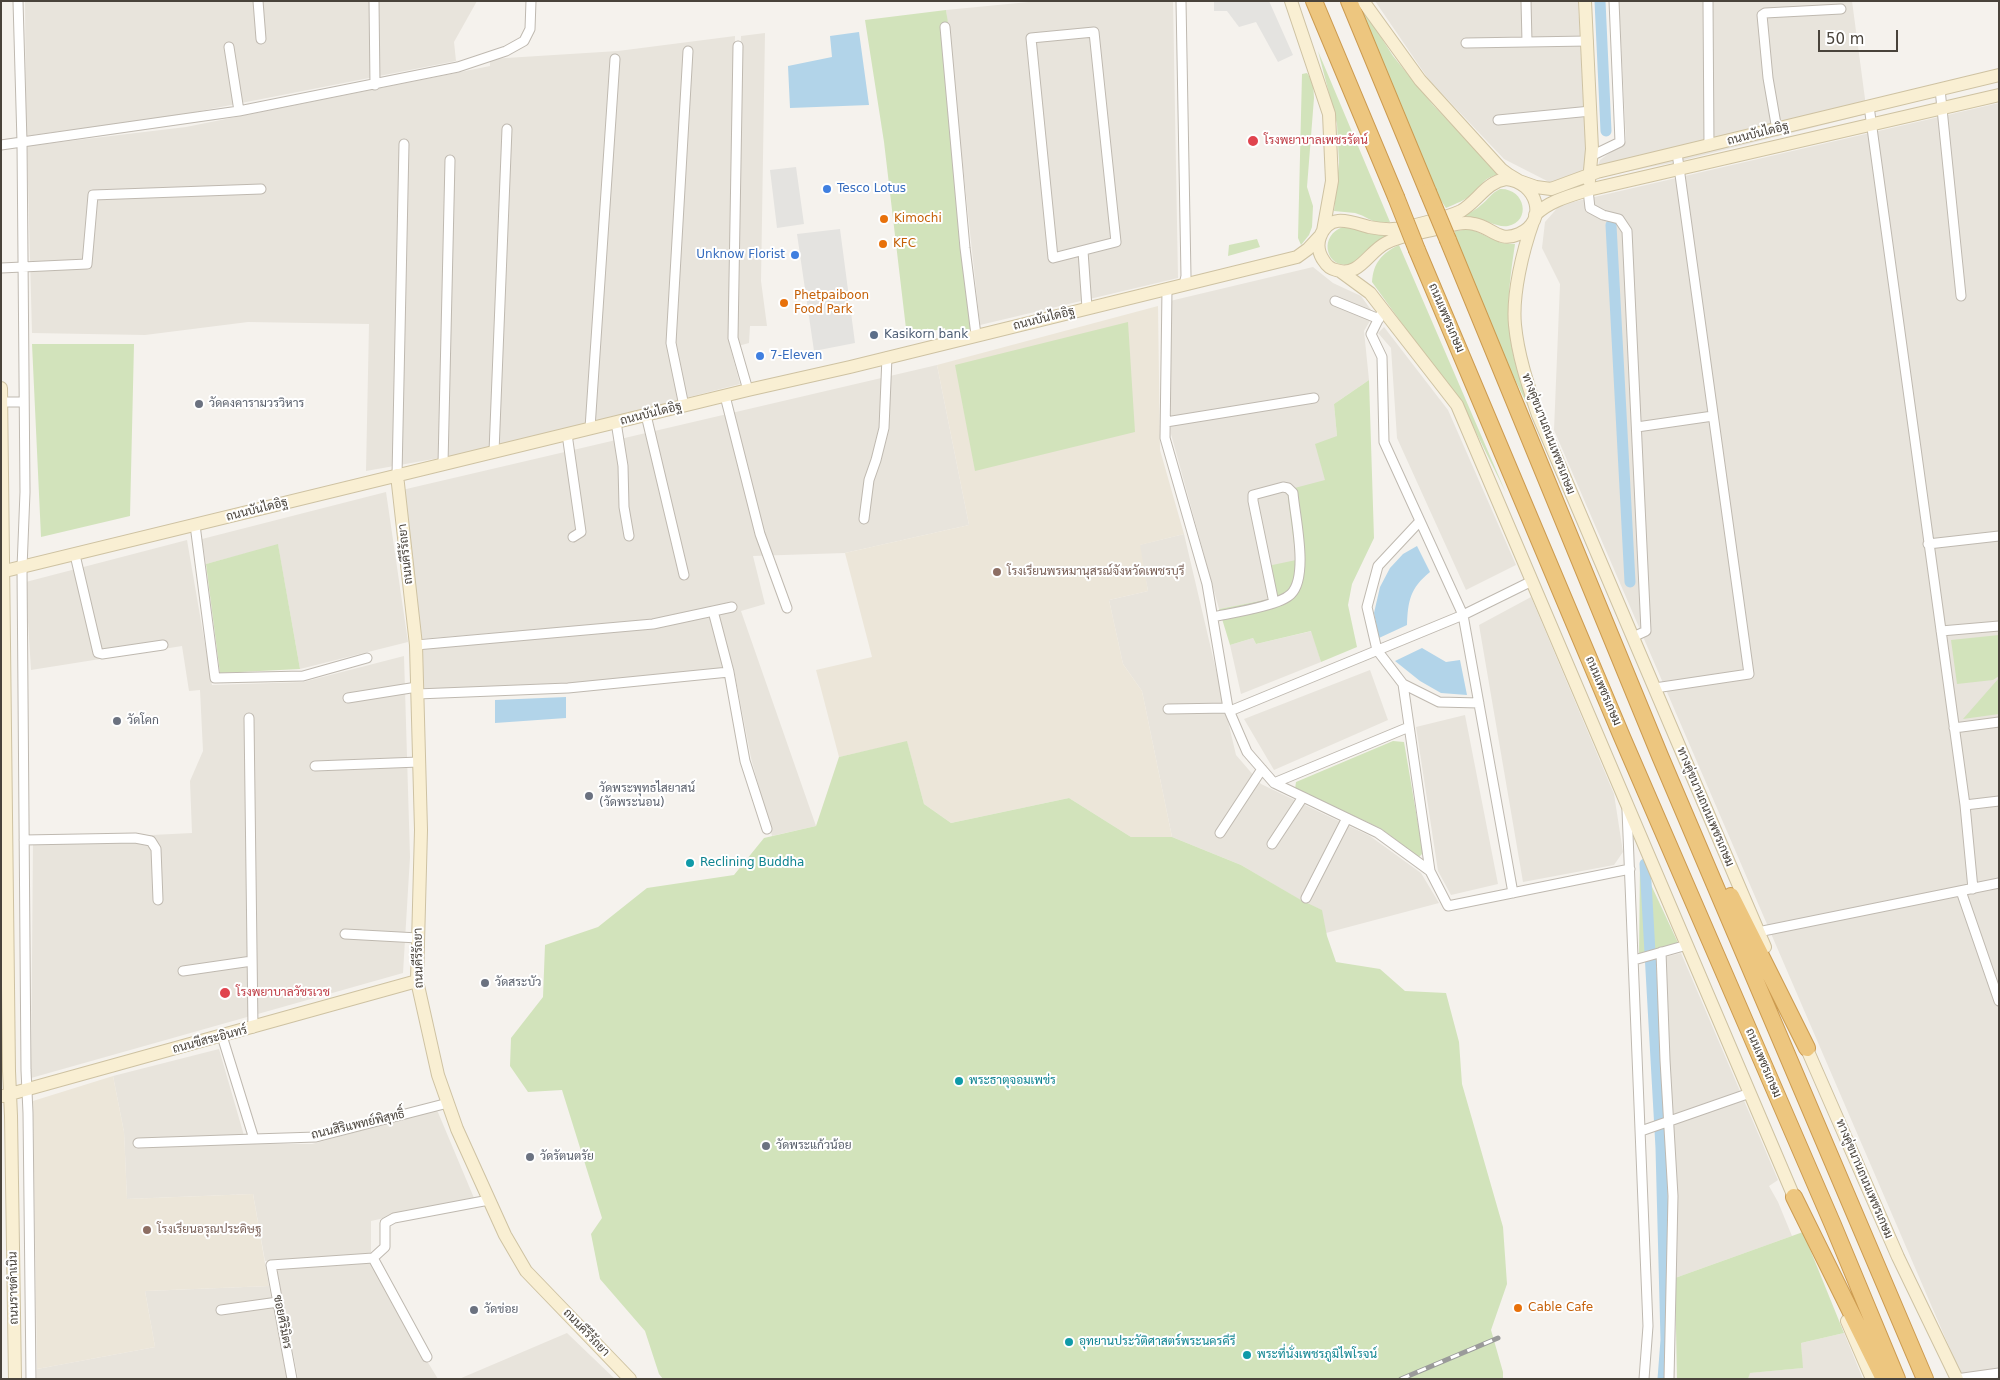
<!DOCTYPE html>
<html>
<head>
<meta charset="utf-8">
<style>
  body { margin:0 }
  #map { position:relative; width:2000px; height:1380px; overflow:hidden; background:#f5f2ed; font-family:"DejaVu Sans",sans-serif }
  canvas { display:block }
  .frame { position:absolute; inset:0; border:2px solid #49433b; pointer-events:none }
  .scale { position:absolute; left:1818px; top:30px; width:80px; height:22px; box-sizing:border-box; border:2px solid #49433b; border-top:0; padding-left:6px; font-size:15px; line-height:18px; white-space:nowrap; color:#49433b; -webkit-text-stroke:4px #fff; paint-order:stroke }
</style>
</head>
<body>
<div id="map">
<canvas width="2000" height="1380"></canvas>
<div class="frame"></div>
<div class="scale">50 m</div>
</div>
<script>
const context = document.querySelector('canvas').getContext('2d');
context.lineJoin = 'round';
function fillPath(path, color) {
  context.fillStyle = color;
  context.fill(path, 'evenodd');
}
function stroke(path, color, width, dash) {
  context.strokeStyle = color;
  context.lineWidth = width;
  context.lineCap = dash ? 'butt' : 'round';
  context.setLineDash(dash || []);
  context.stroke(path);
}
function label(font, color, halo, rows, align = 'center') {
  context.font = font + ' "DejaVu Sans",Sarabun,sans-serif';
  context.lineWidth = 4;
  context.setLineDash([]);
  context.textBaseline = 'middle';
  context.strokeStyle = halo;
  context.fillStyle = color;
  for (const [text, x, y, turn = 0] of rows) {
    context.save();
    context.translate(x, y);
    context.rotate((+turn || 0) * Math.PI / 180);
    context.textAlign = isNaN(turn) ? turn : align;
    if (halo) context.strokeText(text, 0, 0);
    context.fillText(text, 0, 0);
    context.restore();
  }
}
fillPath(new Path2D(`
  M 25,1 L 477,1 L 454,42 L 456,61 L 180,115 L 26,136 Z
  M 1039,1 L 1173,1 L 1178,278 L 980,325 L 946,10 Z
  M 1375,1 L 1578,1 L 1586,154 L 1585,172 L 1555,185 L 1504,159 L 1429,80 Z
  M 1619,1 L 1852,1 L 1867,114 L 1676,162 L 1605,176 L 1598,166 L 1600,160 L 1626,141 Z
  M 765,33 L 761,281 L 767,326 L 750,326 L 749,343 L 738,346 L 735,337 L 741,36 Z
  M 735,36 L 729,343 L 740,384 L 479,451 L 366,471 L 369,324 L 248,322 L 145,335 L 32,333 L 27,146 L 186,127 L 490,66 L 490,59 L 618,51 Z
  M 1999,103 L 1999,1379 L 1963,1379 L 1554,430 L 1560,284 L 1542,248 L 1545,222 L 1560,205 Z
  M 1313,267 L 1333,283 L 1361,296 L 1374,314 L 1364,331 L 1369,380 L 1334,404 L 1337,436 L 1325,480 L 1296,560 L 1270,599 L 1219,609 L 1171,434 L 1170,301 Z
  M 1384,327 L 1448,410 L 1516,565 L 1466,590 L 1397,438 L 1391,348 L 1378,333 Z
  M 937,365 L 969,525 L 845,553 L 753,556 L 765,604 L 741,611 L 816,826 L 772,836 L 751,758 L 734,670 L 715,607 L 652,621 L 419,639 L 402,490 Z
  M 386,492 L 408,642 L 300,669 L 278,545 L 206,564 L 202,539 Z
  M 1184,534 L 1236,755 L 1261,784 L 1370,836 L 1421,873 L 1439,903 L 1326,933 L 1321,910 L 1302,901 L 1241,865 L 1172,837 L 1142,691 L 1123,664 L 1109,600 L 1148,591 L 1139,545 Z
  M 187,540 L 212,685 L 303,682 L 404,656 L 410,857 L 403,973 L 31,1078 L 33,841 L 192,833 L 190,781 L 203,751 L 200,690 L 189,691 L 182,646 L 31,670 L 27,606 L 22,583 Z
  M 1531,597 L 1614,794 L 1623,852 L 1614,865 L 1523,882 L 1479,625 Z
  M 711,615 L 725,669 L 571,684 L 424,690 L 420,649 L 652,628 Z
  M 1312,631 L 1321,662 L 1241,694 L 1230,645 L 1253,638 L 1256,644 Z
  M 1370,670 L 1388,720 L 1274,770 L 1244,719 Z
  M 1465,715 L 1498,884 L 1451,895 L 1438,871 L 1416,727 Z
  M 1681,953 L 1778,1180 L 1769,1186 L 1778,1202 L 1792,1236 L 1675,1278 L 1657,959 Z
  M 219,1049 L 243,1132 L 245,1144 L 312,1144 L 437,1110 L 474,1198 L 371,1221 L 371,1254 L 265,1261 L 253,1194 L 127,1199 L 124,1132 L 113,1076 Z
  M 371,1263 L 386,1293 L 438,1379 L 298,1379 L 277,1269 Z
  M 269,1286 L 287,1379 L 37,1379 L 37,1369 L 155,1347 L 145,1291 Z
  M 567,1333 L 615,1379 L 459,1379 Z
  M 1844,1333 L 1863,1379 L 1748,1379 L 1749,1373 L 1802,1368 L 1801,1343 Z`), '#e8e4dc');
fillPath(new Path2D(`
  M 1158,306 L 1160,450 L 1184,534 L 1140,545 L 1148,591 L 1109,600 L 1123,664 L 1142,691 L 1172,837 L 1131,837 L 1069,798 L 951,823 L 924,804 L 907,742 L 839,757 L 816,670 L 872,657 L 845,553 L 969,525 L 937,365 Z
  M 113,1076 L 124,1132 L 127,1199 L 253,1194 L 269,1286 L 145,1291 L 155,1347 L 37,1369 L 33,1101 Z`), '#ece6d9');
fillPath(new Path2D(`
  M 1353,1 L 1358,1 L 1393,56 L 1433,105 L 1499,174 C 1482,179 1485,182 1474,193 C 1466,200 1455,204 1446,208 L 1436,193 Z
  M 946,10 L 948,23 L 940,25 L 973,330 L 946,334 L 945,328 L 907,337 L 884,142 L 865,20 Z
  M 1318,51 L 1390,222 C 1375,226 1367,216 1355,213 C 1348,212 1341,212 1334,211 L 1339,163 L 1337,124 Z
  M 1307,73 L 1313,82 L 1314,98 L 1307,187 L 1313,206 L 1312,227 L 1309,235 L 1301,245 L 1298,238 L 1302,74 Z
  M 1500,189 C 1525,188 1532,221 1508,226 C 1497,228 1486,219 1475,218 C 1468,217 1461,218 1455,218 C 1464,215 1474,212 1481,205 C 1488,200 1491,193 1500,189 Z
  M 1343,227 L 1384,235 L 1384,237 C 1374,243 1360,261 1350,264 C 1327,270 1317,236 1343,227 Z
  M 1471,229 L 1501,243 L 1515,244 C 1511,271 1507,298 1509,325 C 1511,363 1527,398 1541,433 L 1484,316 L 1455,242 L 1455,231 Z
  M 1257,239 L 1260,247 L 1228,256 L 1229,245 Z
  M 1399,245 L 1506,493 L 1466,412 L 1372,282 C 1373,263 1382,253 1399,245 Z
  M 1128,322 L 1135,432 L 975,471 L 955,365 Z
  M 32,344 L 134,344 L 130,516 L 41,537 Z
  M 1369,380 L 1374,538 L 1352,584 L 1348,605 L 1357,647 L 1321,662 L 1311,631 L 1256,644 L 1253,638 L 1230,645 L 1219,609 L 1270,599 L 1263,567 L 1296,560 L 1287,490 L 1325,480 L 1315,444 L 1337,436 L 1334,404 Z
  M 278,544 L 300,669 L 220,673 L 206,564 Z
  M 1999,635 L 1999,676 L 1993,680 L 1957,684 L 1951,640 Z
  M 1999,678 L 1999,714 L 1963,719 Z
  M 907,741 L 924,804 L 951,823 L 1069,798 L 1131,837 L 1172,837 L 1241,865 L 1301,900 L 1322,910 L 1327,936 L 1336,962 L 1380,969 L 1405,991 L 1446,993 L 1459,1042 L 1462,1084 L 1503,1227 L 1507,1284 L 1491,1330 L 1503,1372 L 1503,1379 L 663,1379 L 659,1374 L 645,1331 L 600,1279 L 591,1234 L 602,1218 L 562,1090 L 528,1092 L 510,1066 L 511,1038 L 543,997 L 545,945 L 598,927 L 647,888 L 734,875 L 764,838 L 816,826 L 839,757 Z
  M 1393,741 L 1404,742 L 1423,853 L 1419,857 L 1380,828 L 1295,789 L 1296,782 Z
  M 1640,861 L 1679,945 L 1639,956 Z
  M 1803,1232 L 1844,1333 L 1801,1343 L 1803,1368 L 1750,1373 L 1748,1379 L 1677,1379 L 1675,1278 Z`), '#d2e3bb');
fillPath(new Path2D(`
  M 1214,1 L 1269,1 L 1293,55 L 1278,62 L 1256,22 L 1239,27 L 1227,11 L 1214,11 Z
  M 796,167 L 804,224 L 777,228 L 770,170 Z
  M 840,229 L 855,343 L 814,351 L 797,234 Z`), '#e4e3e0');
fillPath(new Path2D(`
  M 859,32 L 869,105 L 790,108 L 788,66 L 832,57 L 830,36 Z
  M 1417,546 L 1430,572 C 1410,588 1408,601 1407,625 L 1379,638 L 1374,613 L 1380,587 L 1390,568 L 1403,554 Z
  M 1422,648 L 1446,662 L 1460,660 L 1467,695 L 1441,693 L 1420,681 L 1395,661 Z
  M 566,697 L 566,718 L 495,723 L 495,700 Z`), '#b2d4e9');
stroke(new Path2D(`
  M 1600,1 L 1606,131
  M 1611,225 L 1630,582
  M 1645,864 L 1661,1148 L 1666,1340 L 1663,1379`), '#b2d4e9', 11);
const street = new Path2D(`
  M 18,1 L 22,142 L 25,492 L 22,568 L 26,1070 L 28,1113 L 31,1379
  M 258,1 L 261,39
  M 374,1 L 375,85
  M 1181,1 L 1186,276 L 1184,285
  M 1526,1 L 1527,42
  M 1708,1 L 1709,146
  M 945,27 L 965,248 L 976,335
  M 1094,32 L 1116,242 L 1053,258 L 1031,38 Z
  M 1466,43 L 1588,41
  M 738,46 L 733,338 L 748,390
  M 229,47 L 239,111
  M 1940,89 L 1961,296
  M 1869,106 L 1965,805 L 1973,889
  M 1498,120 L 1591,111
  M 1777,130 L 1768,78 L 1762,15 L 1765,13 L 1841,9
  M 1,145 L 239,111 L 458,67 L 506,51 L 524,41 L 530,29 L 531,1
  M 1591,156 L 1620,142 L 1614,1
  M 1588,190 L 1590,208 L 1603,215 L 1619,219 L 1627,231 L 1646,631 L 1633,637
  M 1083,251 L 1087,308
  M 1,268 L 87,264 L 93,195 L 261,189
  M 1167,289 L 1165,438 L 1207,584 L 1228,708 L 1247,752 L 1274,783 L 1378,833 L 1430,871 L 1448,906 L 1630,869
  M 1335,301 L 1379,319
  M 1383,310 L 1371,334 L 1382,357 L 1384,442 L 1463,615 L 1513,893
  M 725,396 L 760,534 L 787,608
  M 1,402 L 24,402
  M 684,406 L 671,343 L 688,51
  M 646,415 L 684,575
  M 616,422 L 623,466 L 624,507 L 629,536
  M 1166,422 L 1314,398
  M 1637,427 L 1713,416
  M 590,428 L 615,59
  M 567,434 L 581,532 L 573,537
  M 494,452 L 507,129
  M 443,464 L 450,160
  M 397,475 L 404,144
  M 864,519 L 869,480 L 876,460 L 884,428 L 887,357
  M 1420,521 L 1378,566 L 1367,607 L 1377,650 L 1403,684 L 1439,702 L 1479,703
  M 195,525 L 215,678 L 303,676 L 367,658
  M 1928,544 L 1999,536
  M 75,555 L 98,653 L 102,654 L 163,645
  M 713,611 L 729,672 L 745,761 L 767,829
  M 1213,617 C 1231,613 1279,606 1291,594 C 1309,576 1295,517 1293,493 L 1288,488 L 1283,487 L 1253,495 L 1253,501 L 1274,603
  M 1941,631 L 1999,626
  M 416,645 L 653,624 L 732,607
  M 1403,684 L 1430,871
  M 1655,688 L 1749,674 L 1677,153
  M 417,694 L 568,688 L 729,672
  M 348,698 L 417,687
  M 1168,709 L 1228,708
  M 1230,711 L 1463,615 L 1532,581
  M 249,718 L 253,1028
  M 1954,728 L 1999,722
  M 315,766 L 419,762
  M 1274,783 L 1409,727
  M 1965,805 L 1999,801
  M 1627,810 L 1648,1326 L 1644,1379
  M 1220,833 L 1262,769
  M 24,840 L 135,838 L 151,841 L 156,849 L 158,900
  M 1272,844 L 1303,797
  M 1961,891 L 1999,1001
  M 1306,898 L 1347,818
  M 1758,932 L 1999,883
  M 345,934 L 418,938
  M 1661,952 L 1665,1060 L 1673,1196 L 1669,1379
  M 1634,960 L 1687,945
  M 183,971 L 252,961
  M 222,1036 L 254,1139 L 316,1137 L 448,1103
  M 1641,1131 L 1750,1093
  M 138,1143 L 254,1139
  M 373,1258 L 427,1357
  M 221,1310 L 278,1302
  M 292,1379 L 271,1265 L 373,1258 L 385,1247 L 385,1223 L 394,1218 L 489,1200
  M 1956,1379 L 1999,1373`);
const secondary = new Path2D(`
  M 1291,1 L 1329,114 L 1332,181 L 1323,231
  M 1363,1 L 1420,80 L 1501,169 L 1509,175 L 1519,181 L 1536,187 L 1551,189 L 1597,172 L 1999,75
  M 1585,1 L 1592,149 L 1589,181
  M 1506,179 C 1537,182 1549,221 1519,234 C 1498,243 1492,227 1474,224 C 1461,221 1448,226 1437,229 C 1420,233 1401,235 1386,243 C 1368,252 1359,278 1336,270 C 1331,269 1327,266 1324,261 C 1319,254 1317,245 1320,237 C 1329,212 1351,222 1369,227 C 1379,229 1392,230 1403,228 C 1417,225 1448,217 1461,211 C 1478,201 1486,182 1506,179 Z
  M 1535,215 C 1549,201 1569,196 1588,190 L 1999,95
  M 1533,222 C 1523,250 1512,294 1515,325 C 1518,356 1528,385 1538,415 L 1765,947
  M 1340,271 L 1370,293 L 1457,405 L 1797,1204
  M 1,388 L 9,1071 L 11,1116 L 15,1379
  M 397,475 L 416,645 L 421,830 L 417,981 L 438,1075 L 457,1129 L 505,1235 L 526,1271 L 630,1379
  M 1,572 L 748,390 L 850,367 L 1297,257 L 1308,249 L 1320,236
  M 1803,1040 L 1898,1257 L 1957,1379
  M 3,1096 L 417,981
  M 1847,1321 L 1872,1379`);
const highway = new Path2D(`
  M 1314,1 L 1396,197
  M 1349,1 L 1428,192
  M 1448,240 L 1660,756 L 1925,1379
  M 1417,250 L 1622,737 L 1833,1225 L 1897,1379
  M 1731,896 L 1807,1048
  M 1794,1197 L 1884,1379`);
stroke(street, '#bfb9b0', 11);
stroke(secondary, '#cec2a2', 14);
stroke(highway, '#cc9b50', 18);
stroke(street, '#fff', 9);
stroke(secondary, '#f9efd3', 12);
stroke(highway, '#edc67f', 16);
const rail = new Path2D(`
  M 1401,1379 L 1498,1338`);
stroke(rail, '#9a9a9a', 5);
stroke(rail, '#fff', 3, [9]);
const highwayBridge = new Path2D(`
  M 1428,192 L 1448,240
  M 1396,197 L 1417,250`);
stroke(highwayBridge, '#cc9b50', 18, []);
stroke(highwayBridge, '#edc67f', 16);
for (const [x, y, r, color] of [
  [1253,141,6,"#e0444e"],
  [827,189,5,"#3f7fe0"],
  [884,219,5,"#e8710a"],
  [883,244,5,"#e8710a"],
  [795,255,5,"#3f7fe0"],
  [784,303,5,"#e8710a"],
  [874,335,5,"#5c6f8a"],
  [760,356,5,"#3f7fe0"],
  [199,404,5,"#6b7280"],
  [997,572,5,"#8d6e63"],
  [117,721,5,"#6b7280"],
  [589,796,5,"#6b7280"],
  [690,863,5,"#0f9aa8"],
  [485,983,5,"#6b7280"],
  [225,993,6,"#e0444e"],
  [959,1081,5,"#0f9aa8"],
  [766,1146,5,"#6b7280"],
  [530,1157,5,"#6b7280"],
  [147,1230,5,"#8d6e63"],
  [1518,1308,5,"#e8710a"],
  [474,1310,5,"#6b7280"],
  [1069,1342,5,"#0f9aa8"],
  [1247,1355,5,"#0f9aa8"]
]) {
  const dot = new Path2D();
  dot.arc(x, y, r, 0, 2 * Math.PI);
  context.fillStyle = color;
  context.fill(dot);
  stroke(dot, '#fff', 2);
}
label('12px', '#49433b', '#fff', [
  ["ถนนบันไดอิฐ",1758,134,-14],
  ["ถนนเพชรเกษม",1446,318,67],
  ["ถนนบันไดอิฐ",1044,319,-14],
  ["ถนนบันไดอิฐ",651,414,-14],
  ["ทางคู่ขนานถนนเพชรเกษม",1548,434,69],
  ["ถนนบันไดอิฐ",257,510,-14],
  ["ถนนคีรีรัถยา",406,554,-96],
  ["ถนนเพชรเกษม",1603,691,67],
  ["ทางคู่ขนานถนนเพชรเกษม",1705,807,67],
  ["ถนนคีรีรัถยา",419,958,-91],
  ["ถนนขีสระอินทร์",210,1040,-15],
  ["ถนนเพชรเกษม",1763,1063,67],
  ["ถนนสิริแพทย์พิสุทธิ์",358,1125,-13],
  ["ทางคู่ขนานถนนเพชรเกษม",1864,1179,67],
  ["ถนนราชดำเนิน",14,1288,-91],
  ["ซอยศิริมิตร",282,1322,79],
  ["ถนนคีรีรัถยา",586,1333,46]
]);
label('12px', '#be3a42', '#fff', [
  ["โรงพยาบาลเพชรรัตน์",1264,141],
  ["โรงพยาบาลวัชรเวช",236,993]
], 'left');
label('12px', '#366cbe', '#fff', [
  ["Tesco Lotus",837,189],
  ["Unknow Florist",785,255,"right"],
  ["7-Eleven",770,356]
], 'left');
label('12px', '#c56008', '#fff', [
  ["Kimochi",894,219],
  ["KFC",893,244],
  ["Phetpaiboon",794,296],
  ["Food Park",794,310],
  ["Cable Cafe",1528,1308]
], 'left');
label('12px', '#4e5e75', '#fff', [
  ["Kasikorn bank",884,335]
], 'left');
label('12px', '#5b616d', '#fff', [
  ["วัดคงคารามวรวิหาร",209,404],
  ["วัดโคก",127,721],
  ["วัดพระพุทธไสยาสน์",599,789],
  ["(วัดพระนอน)",599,803],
  ["วัดสระบัว",495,983],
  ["วัดพระแก้วน้อย",776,1146],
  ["วัดรัตนตรัย",540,1157],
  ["วัดข่อย",484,1310]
], 'left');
label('12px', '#785e54', '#fff', [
  ["โรงเรียนพรหมานุสรณ์จังหวัดเพชรบุรี",1007,572],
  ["โรงเรียนอรุณประดิษฐ",157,1230]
], 'left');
label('12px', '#0d838f', '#fff', [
  ["Reclining Buddha",700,863],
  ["พระธาตุจอมเพข่ร",969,1081],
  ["อุทยานประวัติศาสตร์พระนครคีรี",1079,1342],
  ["พระที่นั่งเพชรภูมิไพโรจน์",1257,1355]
], 'left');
</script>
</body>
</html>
